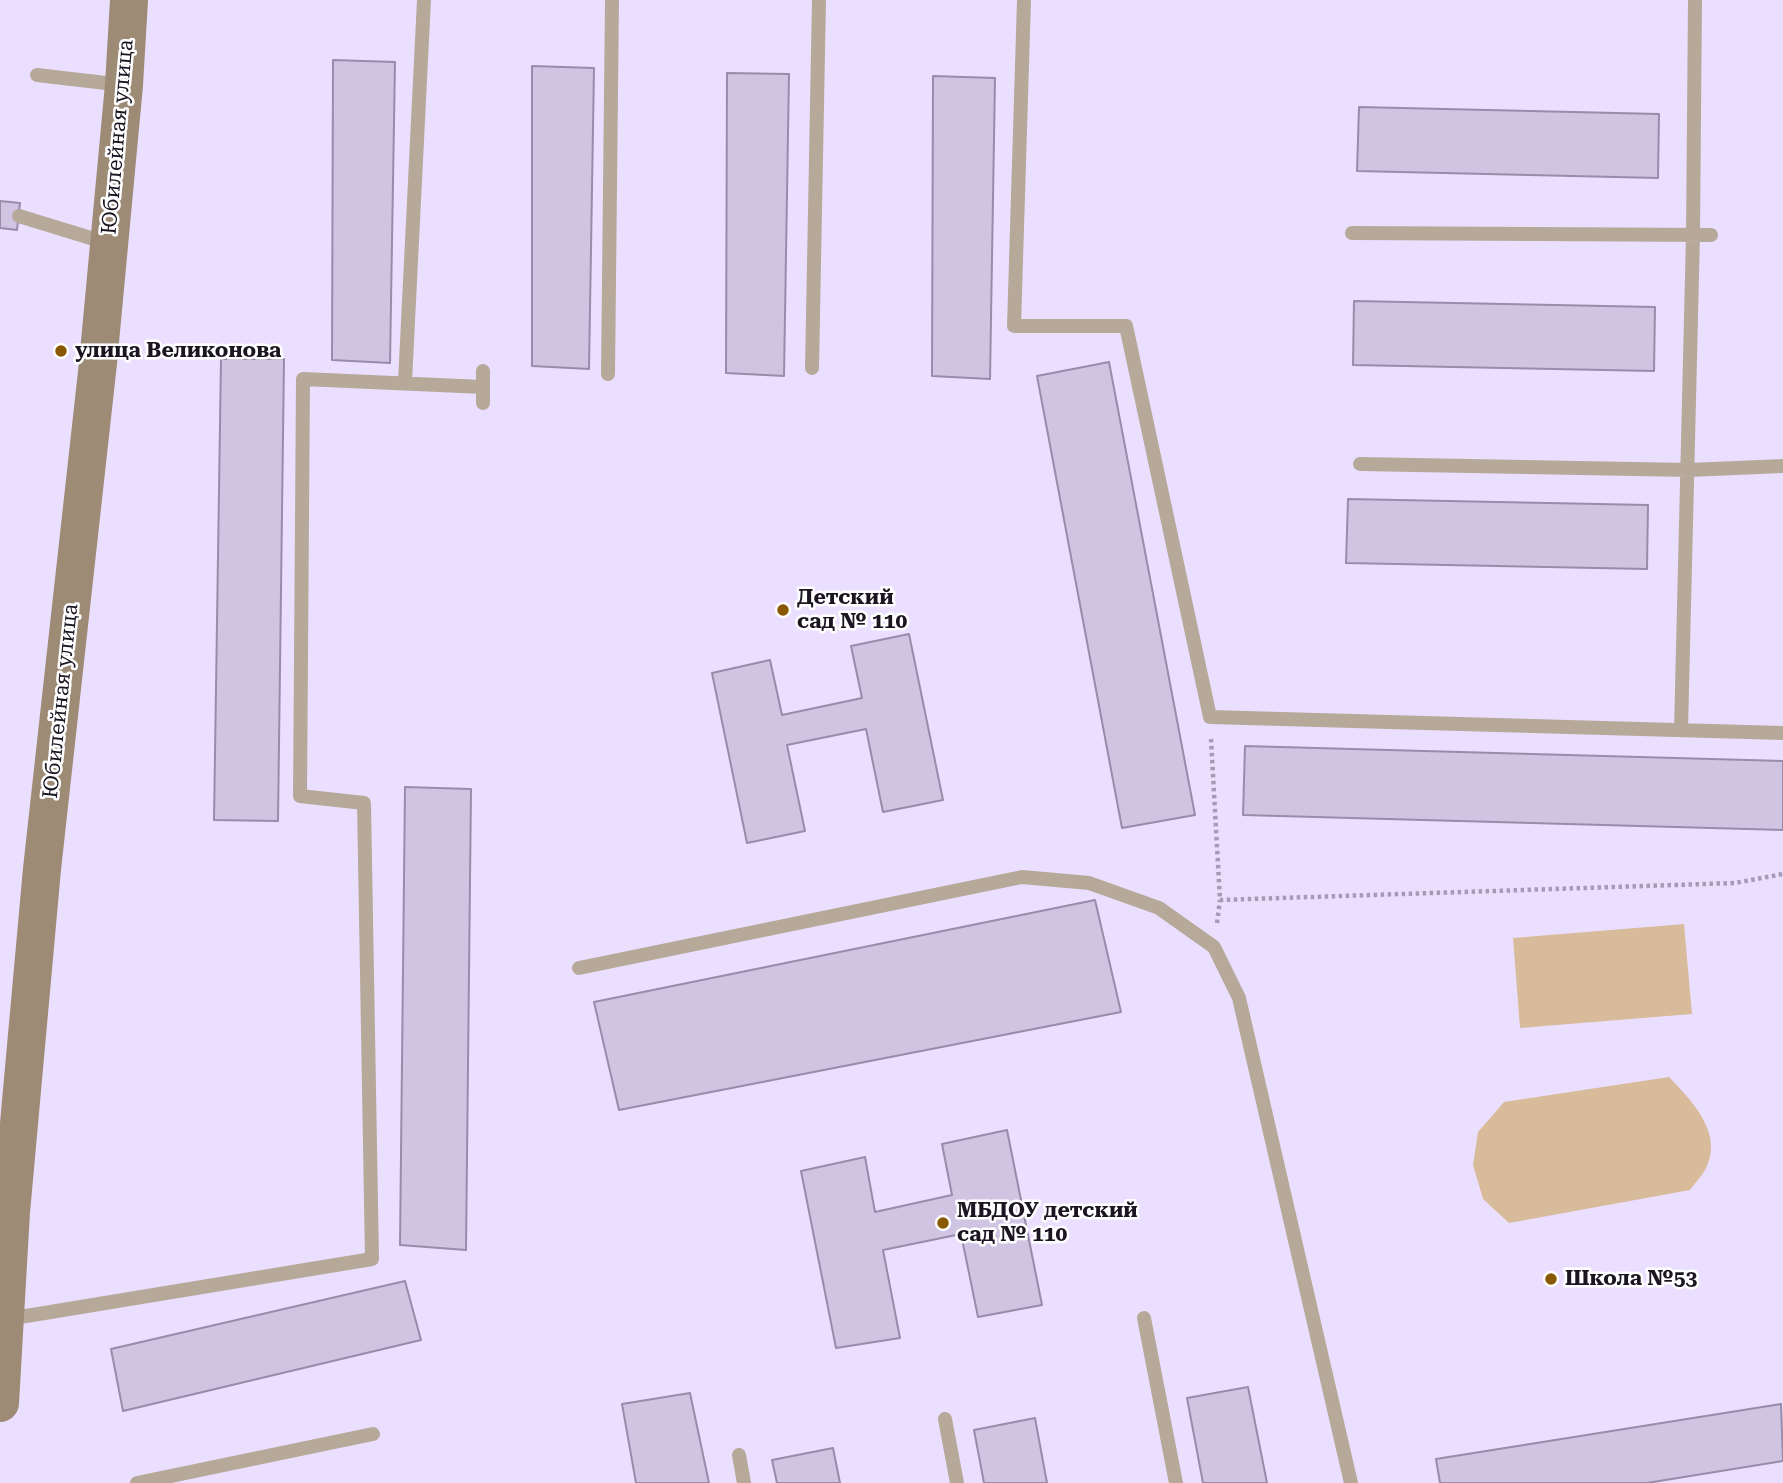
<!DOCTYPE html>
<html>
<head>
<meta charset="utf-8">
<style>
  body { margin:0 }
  canvas { display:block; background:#ebdfff }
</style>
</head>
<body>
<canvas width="1783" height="1483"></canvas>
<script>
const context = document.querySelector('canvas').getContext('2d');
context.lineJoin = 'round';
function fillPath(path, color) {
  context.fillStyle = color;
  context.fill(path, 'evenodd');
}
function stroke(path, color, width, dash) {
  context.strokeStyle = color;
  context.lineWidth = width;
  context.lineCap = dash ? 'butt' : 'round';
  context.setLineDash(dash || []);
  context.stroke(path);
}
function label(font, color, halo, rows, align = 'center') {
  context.font = font + ' "Roboto Serif",serif';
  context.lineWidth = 5;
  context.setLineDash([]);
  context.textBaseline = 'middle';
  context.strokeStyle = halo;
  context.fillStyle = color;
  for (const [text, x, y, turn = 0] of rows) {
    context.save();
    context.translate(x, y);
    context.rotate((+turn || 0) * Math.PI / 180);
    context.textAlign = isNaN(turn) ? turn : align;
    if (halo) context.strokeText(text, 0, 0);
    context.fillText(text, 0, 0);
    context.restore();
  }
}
fillPath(new Path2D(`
  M 1684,924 L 1692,1014 L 1520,1028 L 1513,938 Z
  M 1669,1077 C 1691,1100 1724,1133 1706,1168 C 1702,1176 1695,1183 1690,1190 L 1509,1223 L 1483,1199 L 1473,1165 L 1478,1132 L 1504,1102 Z`), '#d8bb9b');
const building = new Path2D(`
  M 333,60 L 395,62 L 390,363 L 332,360 Z
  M 532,66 L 594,68 L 589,369 L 532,366 Z
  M 727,73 L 789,74 L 784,376 L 726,373 Z
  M 933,76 L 995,78 L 990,379 L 932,376 Z
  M 1359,107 L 1659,114 L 1658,178 L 1357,171 Z
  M 0,201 L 20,203 L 17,230 L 0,228 Z
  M 1354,301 L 1655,307 L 1654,371 L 1353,365 Z
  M 221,359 L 284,359 L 278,821 L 214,820 Z
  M 1109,362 L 1195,815 L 1122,828 L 1037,376 Z
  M 1348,499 L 1648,505 L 1647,569 L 1346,563 Z
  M 909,634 L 943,800 L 883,812 L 866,729 L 787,745 L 805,831 L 747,843 L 712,673 L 770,660 L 782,715 L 862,698 L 851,646 Z
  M 1245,746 L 1783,761 L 1783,830 L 1243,815 Z
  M 405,787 L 471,789 L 466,1250 L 400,1245 Z
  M 1095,900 L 1121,1012 L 619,1110 L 594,1002 Z
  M 1007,1130 L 1042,1305 L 978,1317 L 961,1234 L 883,1250 L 900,1338 L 836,1348 L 801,1171 L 865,1157 L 875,1212 L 952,1195 L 942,1144 Z
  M 405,1281 L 421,1340 L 123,1411 L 111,1349 Z
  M 1248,1387 L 1267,1483 L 1203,1483 L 1187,1398 Z
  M 690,1393 L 709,1483 L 636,1483 L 622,1404 Z
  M 1781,1404 L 1783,1461 L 1647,1483 L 1440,1483 L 1436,1459 Z
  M 1035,1418 L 1047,1483 L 984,1483 L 974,1430 Z
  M 833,1448 L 840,1483 L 777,1483 L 772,1460 Z`);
fillPath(building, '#d0c4e3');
stroke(building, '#978ca9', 2);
stroke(new Path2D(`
  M 1211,739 L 1220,900 L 1735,883 L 1783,874
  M 1217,923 L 1220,900`), '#a59bb4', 4.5, [3.5, 3.5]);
stroke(new Path2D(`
  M 1024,0 L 1014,326 L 1126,326 L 1210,717 L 1783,733
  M 37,75 L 123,85
  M 19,216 L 107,243
  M 1352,233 L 1711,235
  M 812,368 L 819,0
  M 608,374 L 612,0
  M 405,382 L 424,0
  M 483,403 L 483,371
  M 1360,464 L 1689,470 L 1783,466
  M 1681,730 L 1693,235 L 1695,0
  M 579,968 L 1022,877 L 1089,883 L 1159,908 L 1214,947 L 1239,998 L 1351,1483
  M 1144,1318 L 1176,1483
  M 8,1319 L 372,1259 L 364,803 L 300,796 L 303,379 L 483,387
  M 945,1419 L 957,1483
  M 739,1455 L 744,1483
  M 137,1483 L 373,1434`), '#b6a99a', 14);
stroke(new Path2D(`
  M 0,1403 L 11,1212 L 42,869 L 98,363 L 124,85 L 129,0`), '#9e8b76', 38);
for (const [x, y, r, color] of [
  [61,351,7,"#8a5702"],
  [783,610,7,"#8a5702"],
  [943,1223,7,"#8a5702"],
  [1551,1279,7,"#8a5702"]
]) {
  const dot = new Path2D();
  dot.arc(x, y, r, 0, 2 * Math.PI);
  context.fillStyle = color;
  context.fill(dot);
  stroke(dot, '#fff', 2.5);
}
label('21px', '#1a1520', '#fff', [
  ["Юбилейная улица",118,137,-85],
  ["Юбилейная улица",61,701,-84]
]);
label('bold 21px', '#1a1520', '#fff', [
  ["улица Великонова",75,351],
  ["Детский",797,598],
  ["сад № 110",797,622],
  ["МБДОУ детский",957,1211],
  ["сад № 110",957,1235],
  ["Школа №53",1565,1279]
], 'left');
</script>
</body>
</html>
